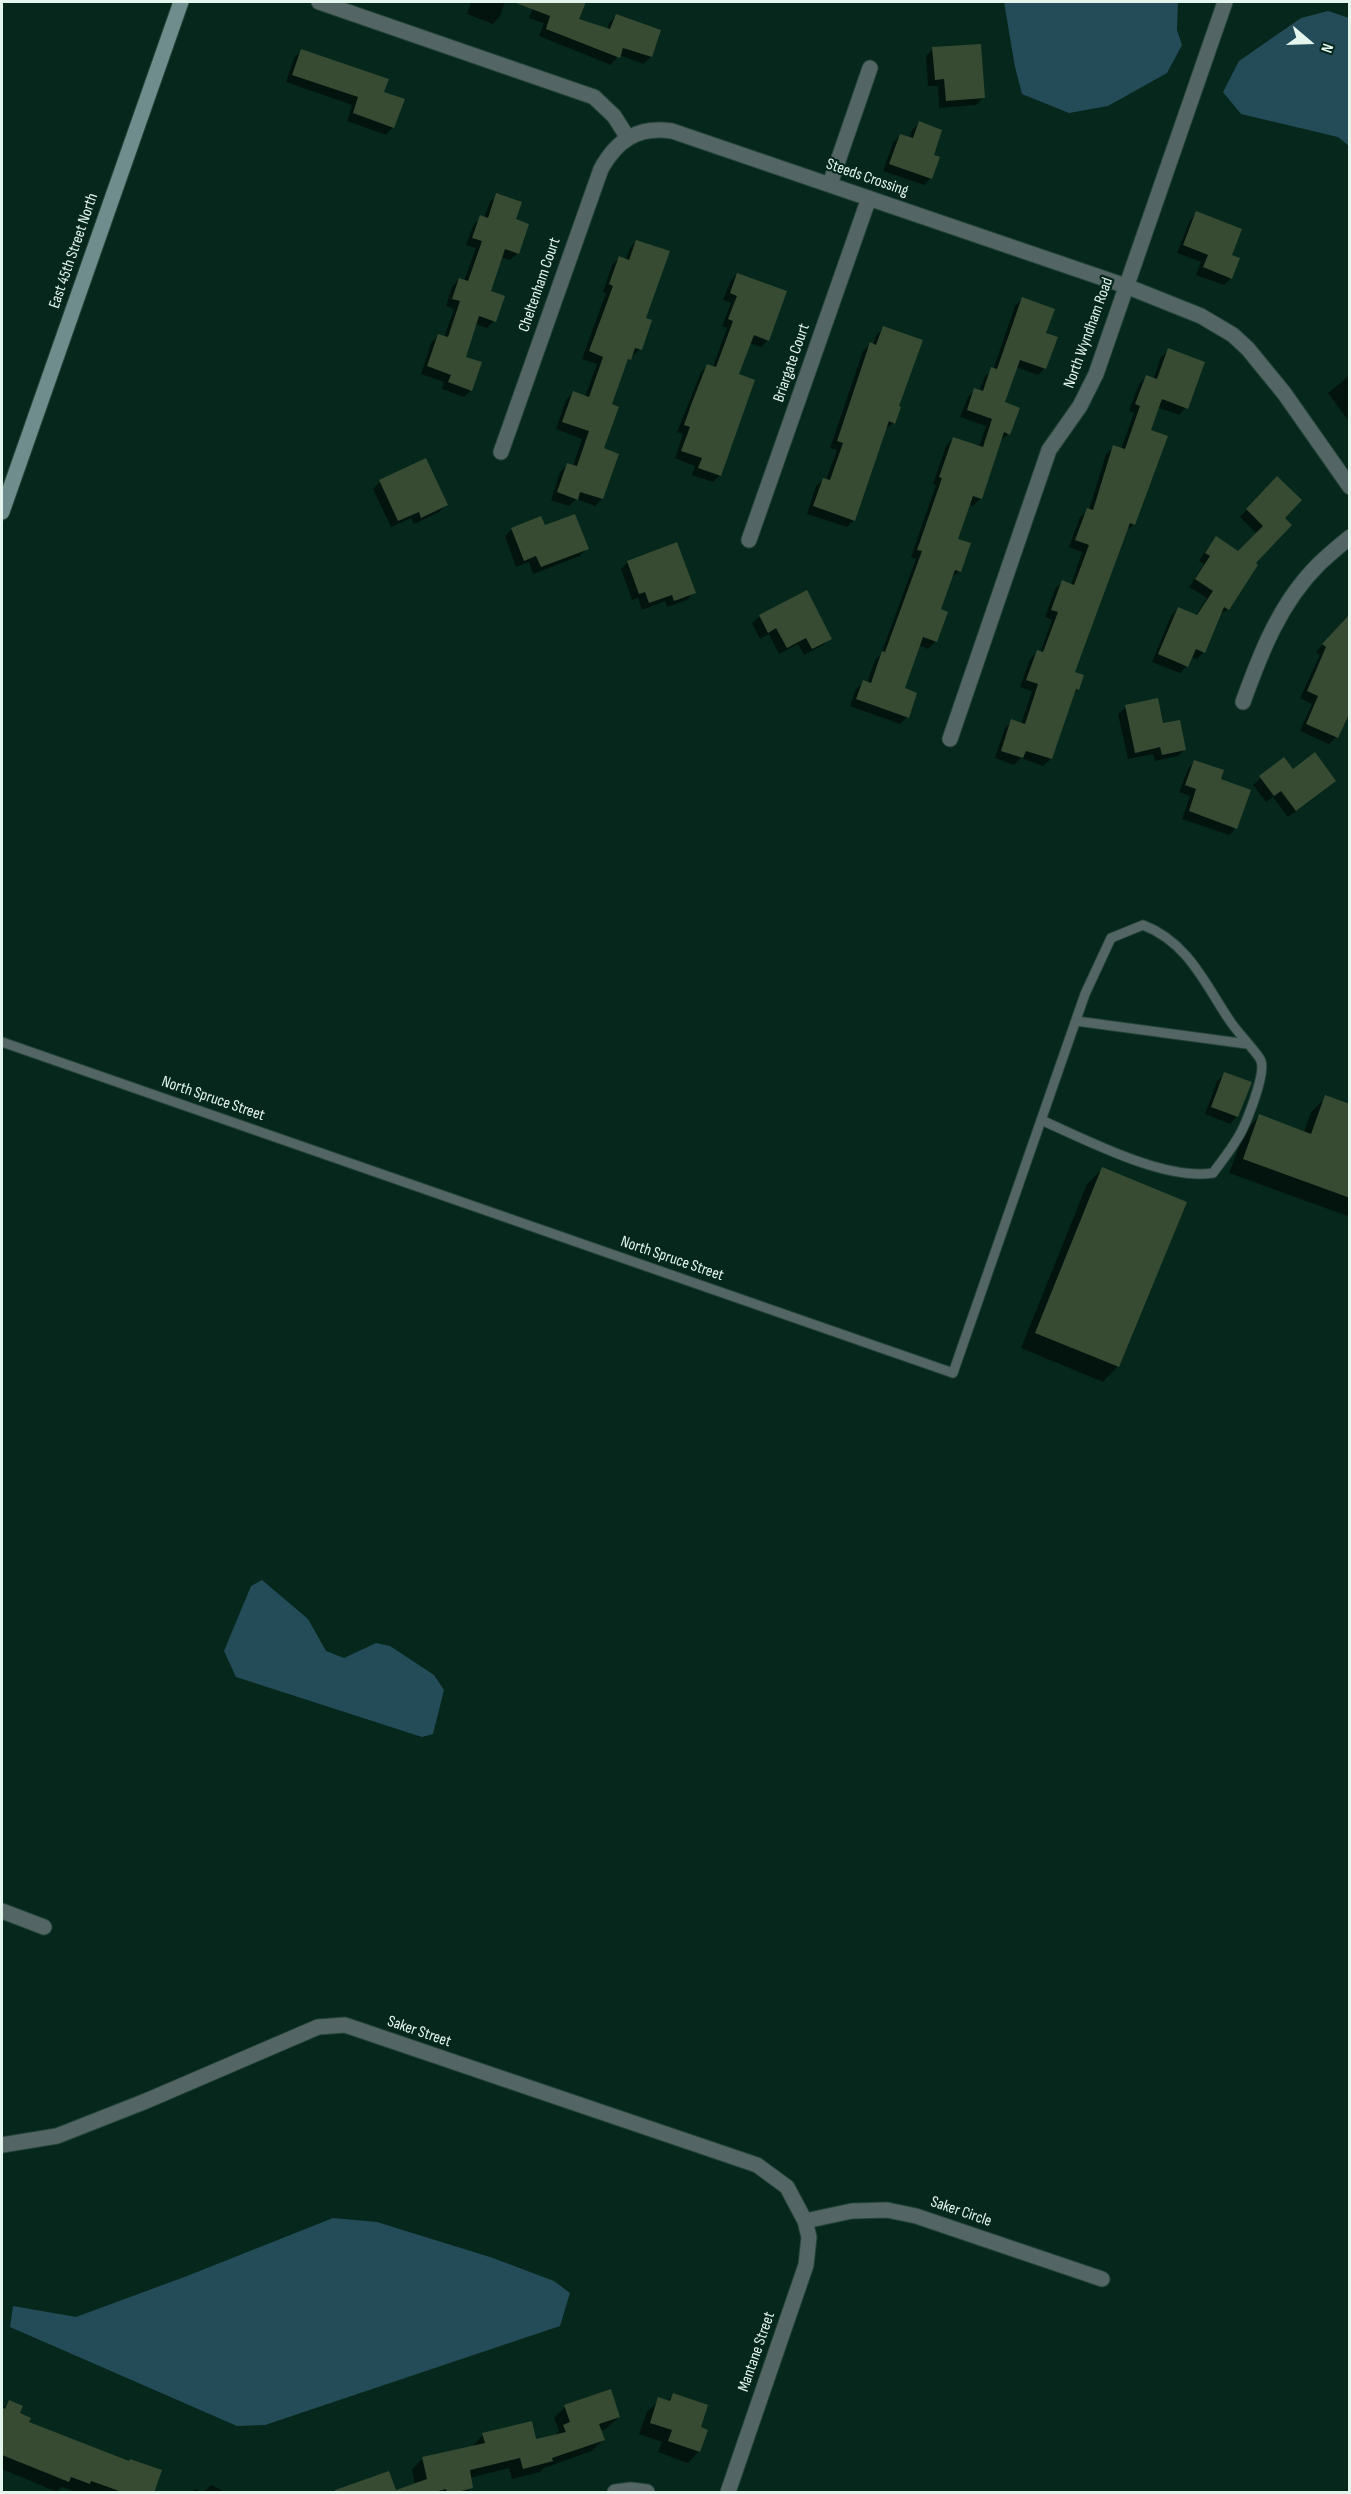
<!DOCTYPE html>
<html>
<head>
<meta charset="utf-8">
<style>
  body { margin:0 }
  #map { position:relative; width:1351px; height:2494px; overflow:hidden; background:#06271c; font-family:"Sofia Sans Condensed",sans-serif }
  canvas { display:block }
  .frame { position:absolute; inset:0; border:3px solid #e3f5ed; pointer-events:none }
  .north { position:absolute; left:1279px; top:12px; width:60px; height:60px; -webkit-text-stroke:4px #06271c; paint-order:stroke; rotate:109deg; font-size:16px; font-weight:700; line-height:24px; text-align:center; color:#e3f5ed }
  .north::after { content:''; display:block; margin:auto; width:21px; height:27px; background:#e3f5ed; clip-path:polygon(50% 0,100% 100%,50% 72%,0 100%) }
</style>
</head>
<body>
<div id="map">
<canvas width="1351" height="2494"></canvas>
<div class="frame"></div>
<div class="north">N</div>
</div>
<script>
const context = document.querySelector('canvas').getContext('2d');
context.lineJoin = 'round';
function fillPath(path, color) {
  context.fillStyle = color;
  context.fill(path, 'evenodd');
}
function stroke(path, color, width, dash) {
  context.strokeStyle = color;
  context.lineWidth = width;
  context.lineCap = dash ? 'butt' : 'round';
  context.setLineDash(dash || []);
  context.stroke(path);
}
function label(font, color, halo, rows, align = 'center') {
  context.font = font + ' "Sofia Sans Condensed",sans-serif';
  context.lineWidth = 4.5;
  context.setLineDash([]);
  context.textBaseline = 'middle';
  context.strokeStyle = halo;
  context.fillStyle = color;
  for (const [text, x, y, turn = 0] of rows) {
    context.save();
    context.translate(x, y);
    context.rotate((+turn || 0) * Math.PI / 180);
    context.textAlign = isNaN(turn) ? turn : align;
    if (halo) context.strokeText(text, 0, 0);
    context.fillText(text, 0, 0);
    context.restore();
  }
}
fillPath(new Path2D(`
  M 1004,2 L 1178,2 L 1177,30 L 1182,45 L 1167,73 L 1108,106 L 1069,113 L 1022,94 L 1015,67 Z
  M 1328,11 L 1349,18 L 1349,146 L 1338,137 L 1241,114 L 1223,92 L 1239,61 L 1301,18 Z
  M 262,1580 L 308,1619 L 326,1651 L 344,1658 L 376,1643 L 390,1646 L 434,1675 L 444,1690 L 433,1734 L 422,1737 L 236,1677 L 224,1651 L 251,1586 Z
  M 333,2218 L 377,2222 L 493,2258 L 554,2281 L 570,2293 L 560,2326 L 265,2425 L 237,2426 L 10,2327 L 13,2306 L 76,2317 L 187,2276 Z`), '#244c58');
fillPath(new Path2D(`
  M 471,2 L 505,2 L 500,16 L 493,24 L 467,14 Z
  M 535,2 L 584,2 L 577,20 L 607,30 L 609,23 L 616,16 L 659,31 L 651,57 L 643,64 L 619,55 L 611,65 L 539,36 L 544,23 L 529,18 Z
  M 933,49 L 983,98 L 976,105 L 939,108 L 938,86 L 928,86 L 926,56 Z
  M 301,51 L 383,93 L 393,127 L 386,135 L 347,121 L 352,105 L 286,82 L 294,58 Z
  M 919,123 L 932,156 L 931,178 L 924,185 L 883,171 L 893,143 L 900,135 L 909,139 L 912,130 Z
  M 497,195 L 514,220 L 518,253 L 510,260 L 501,257 L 489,292 L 494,321 L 487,328 L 475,324 L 464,357 L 471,390 L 464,397 L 442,389 L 444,382 L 421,374 L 431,343 L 439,335 L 444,337 L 454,309 L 446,306 L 452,287 L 459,279 L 464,281 L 476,248 L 466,245 L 474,224 L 481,217 L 484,218 L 490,202 Z
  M 1197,213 L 1230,255 L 1231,278 L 1224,285 L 1196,275 L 1201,262 L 1177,253 L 1190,220 Z
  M 637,241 L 644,319 L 640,349 L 633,356 L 631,356 L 625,364 L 610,405 L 602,449 L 602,499 L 595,506 L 576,499 L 569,506 L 551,500 L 560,472 L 568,464 L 573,466 L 582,439 L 556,429 L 566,400 L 573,393 L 585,397 L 597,364 L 582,359 L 606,293 L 603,292 L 612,265 L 619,258 L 626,260 L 630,248 Z
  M 737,274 L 768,340 L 761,347 L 749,343 L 738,375 L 720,475 L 713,482 L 692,475 L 695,466 L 675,458 L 683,434 L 677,432 L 701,372 L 708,365 L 713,367 L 727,328 L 722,326 L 731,303 L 723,300 L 730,282 Z
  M 1022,299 L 1044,334 L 1045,368 L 1038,375 L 1016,367 L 1003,403 L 1009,434 L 1000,440 L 980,499 L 973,506 L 968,504 L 956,539 L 960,571 L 950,578 L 939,610 L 936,641 L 928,649 L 919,645 L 903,689 L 907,717 L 900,724 L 850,706 L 856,689 L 864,682 L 867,683 L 875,660 L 881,654 L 916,559 L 911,557 L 936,485 L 933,484 L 946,446 L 953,438 L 979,447 L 986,426 L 960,417 L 968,397 L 975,390 L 979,392 L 985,376 L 993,370 L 1015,306 Z
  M 884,328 L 897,407 L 894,423 L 885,429 L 854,520 L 847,527 L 807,514 L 816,486 L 824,479 L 826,480 L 837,450 L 830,448 L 863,351 L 870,344 L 873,345 L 876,335 Z
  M 1169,350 L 1186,408 L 1179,415 L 1157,407 L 1149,431 L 1134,524 L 1126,531 L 1073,673 L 1082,676 L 1077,690 L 1072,695 L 1051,759 L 1043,766 L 1021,758 L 1014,765 L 995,758 L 1005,728 L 1012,721 L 1021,724 L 1032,691 L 1020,687 L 1030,659 L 1037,652 L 1040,653 L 1052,620 L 1045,617 L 1055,589 L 1062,582 L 1071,585 L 1082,552 L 1069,547 L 1080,517 L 1089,510 L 1106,454 L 1114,447 L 1121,449 L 1134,413 L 1129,411 L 1139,384 L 1146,377 L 1153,380 L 1161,357 Z
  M 1350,375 L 1350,423 L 1328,393 Z
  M 1277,478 L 1283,518 L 1228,609 L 1219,615 L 1204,652 L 1197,659 L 1191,657 L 1187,666 L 1180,673 L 1152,662 L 1171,616 L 1178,608 L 1196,615 L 1207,598 L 1189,587 L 1204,564 L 1199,561 L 1209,546 L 1216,538 L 1238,553 L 1257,534 L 1240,517 Z
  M 380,482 L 446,505 L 439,512 L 414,524 L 411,518 L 391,527 L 373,489 Z
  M 544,527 L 587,548 L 580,556 L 533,574 L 529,562 L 516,567 L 505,536 L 512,529 Z
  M 628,562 L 694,592 L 687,600 L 667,607 L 665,601 L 642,610 L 638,598 L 632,600 L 621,569 Z
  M 1350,615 L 1337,737 L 1329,744 L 1300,731 L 1312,704 L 1300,698 L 1320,655 L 1316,652 Z
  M 760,616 L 830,638 L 823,645 L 804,655 L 798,644 L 779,654 L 769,634 L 760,639 L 752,623 Z
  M 1126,707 L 1162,725 L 1185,749 L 1178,756 L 1155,761 L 1153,754 L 1128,759 L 1118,714 Z
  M 1284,759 L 1293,771 L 1327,788 L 1288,817 L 1273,797 L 1266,802 L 1253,785 Z
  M 1195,761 L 1219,780 L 1236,828 L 1229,835 L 1182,819 L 1190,796 L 1179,792 L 1188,769 Z
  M 1225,1074 L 1237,1116 L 1230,1124 L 1205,1114 L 1217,1081 Z
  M 1326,1097 L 1350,1106 L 1350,1217 L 1229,1173 L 1245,1131 L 1259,1116 L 1304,1132 L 1311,1112 Z
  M 1102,1169 L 1118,1366 L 1103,1382 L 1021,1348 L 1087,1184 Z
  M 673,2395 L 699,2428 L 699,2451 L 688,2463 L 658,2452 L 662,2442 L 639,2434 L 647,2412 L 658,2401 L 666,2402 Z
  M 9,2402 L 27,2423 L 153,2492 L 81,2491 L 76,2492 L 62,2487 L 57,2492 L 2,2469 L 2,2409 Z
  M 565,2407 L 619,2417 L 607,2428 L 600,2431 L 603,2440 L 592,2451 L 544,2468 L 540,2472 L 512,2479 L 509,2468 L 470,2478 L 472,2487 L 467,2492 L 343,2492 L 395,2491 L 415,2484 L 412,2469 L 423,2458 L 472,2447 L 483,2435 L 535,2441 L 554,2436 L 559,2431 L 554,2418 Z
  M 211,2485 L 222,2490 L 221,2492 L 204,2492 Z
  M 195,2489 L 204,2492 L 192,2492 Z`), '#0007');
fillPath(new Path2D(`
  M 516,2 L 586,2 L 579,19 L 610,29 L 616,14 L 661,30 L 652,57 L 623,48 L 620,58 L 546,29 L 550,16 L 516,3 Z
  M 981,44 L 985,98 L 946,101 L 944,79 L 935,80 L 932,47 Z
  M 301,49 L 389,79 L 384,92 L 405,99 L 394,128 L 353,113 L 358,97 L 292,75 Z
  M 919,121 L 942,130 L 934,155 L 940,157 L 932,179 L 889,164 L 900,134 L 913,138 Z
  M 496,193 L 522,202 L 516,219 L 529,224 L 519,254 L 505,249 L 491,291 L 505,296 L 496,322 L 479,316 L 466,357 L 482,362 L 472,391 L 448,382 L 451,375 L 427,366 L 438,334 L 448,337 L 460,301 L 452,299 L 459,278 L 468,281 L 482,241 L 472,238 L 480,215 L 488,218 Z
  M 1196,211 L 1242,229 L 1232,255 L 1240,258 L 1232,279 L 1203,267 L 1208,255 L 1183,245 Z
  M 636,240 L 670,251 L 646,318 L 652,320 L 642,350 L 635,348 L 631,360 L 628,359 L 612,404 L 619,407 L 604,448 L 619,454 L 603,499 L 580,492 L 578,500 L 557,492 L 567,463 L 577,466 L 589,431 L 562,422 L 573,391 L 589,397 L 603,357 L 589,351 L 613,286 L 609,284 L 619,256 L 629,260 Z
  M 737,273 L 787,291 L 769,341 L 754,335 L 739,374 L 755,380 L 721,476 L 698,468 L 702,458 L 681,451 L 690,427 L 684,425 L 691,405 L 707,364 L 716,367 L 733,321 L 728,319 L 737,296 L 730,293 Z
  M 1022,297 L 1055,309 L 1046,333 L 1058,337 L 1046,369 L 1020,360 L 1005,402 L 1020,408 L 1010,435 L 1004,432 L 982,499 L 973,496 L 958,539 L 971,543 L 961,572 L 955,570 L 941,609 L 948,612 L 937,642 L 923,637 L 905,688 L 917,693 L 909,718 L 856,699 L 863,680 L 871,683 L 882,651 L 885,652 L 922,551 L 917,550 L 942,478 L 939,477 L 953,437 L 983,447 L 992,419 L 967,410 L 974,388 L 983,391 L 991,367 L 997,369 Z
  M 883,326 L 923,340 L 899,406 L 901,407 L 895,424 L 889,421 L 855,521 L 813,506 L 823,478 L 830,480 L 843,443 L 837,441 L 870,342 L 876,345 Z
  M 1168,348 L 1205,362 L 1188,409 L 1162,399 L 1151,430 L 1168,436 L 1135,525 L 1130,523 L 1096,615 L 1075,672 L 1084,675 L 1079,690 L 1076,689 L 1052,759 L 1026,751 L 1023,758 L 1001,751 L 1011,719 L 1025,724 L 1038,684 L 1026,680 L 1037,650 L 1043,652 L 1058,612 L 1051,610 L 1062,580 L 1074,585 L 1089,545 L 1075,540 L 1087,508 L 1093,510 L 1113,445 L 1125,449 L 1140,406 L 1135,404 L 1146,375 L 1157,379 Z
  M 426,458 L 448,505 L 421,518 L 419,512 L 398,521 L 379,480 Z
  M 1277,476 L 1302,500 L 1285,518 L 1292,525 L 1256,563 L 1258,565 L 1229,610 L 1224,607 L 1205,653 L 1196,649 L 1188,667 L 1158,654 L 1178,607 L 1197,615 L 1213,591 L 1195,579 L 1210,556 L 1205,553 L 1216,536 L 1238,551 L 1263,526 L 1246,509 Z
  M 575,514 L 589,549 L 541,567 L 536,556 L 524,561 L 511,528 L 541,516 L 545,525 Z
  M 677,542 L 696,593 L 674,601 L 672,595 L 649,603 L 645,592 L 639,594 L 627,561 Z
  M 807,590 L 832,639 L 812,649 L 806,638 L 787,648 L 776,628 L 768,633 L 759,615 Z
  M 1350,614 L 1350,712 L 1338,738 L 1306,724 L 1318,696 L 1307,691 L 1326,647 L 1322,644 Z
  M 1158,698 L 1163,723 L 1180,720 L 1186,750 L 1162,755 L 1160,747 L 1135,753 L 1125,705 Z
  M 1315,752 L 1336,781 L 1296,811 L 1281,791 L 1274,796 L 1259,776 L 1284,757 L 1293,769 Z
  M 1194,760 L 1224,770 L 1221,779 L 1251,790 L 1237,829 L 1189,811 L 1196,789 L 1185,785 Z
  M 1224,1072 L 1252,1082 L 1238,1117 L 1211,1107 Z
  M 1325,1095 L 1350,1104 L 1350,1198 L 1243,1159 L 1259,1114 L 1311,1134 Z
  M 1102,1167 L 1187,1202 L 1119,1367 L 1035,1333 Z
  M 611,2389 L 620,2417 L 599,2424 L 605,2440 L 552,2458 L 553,2461 L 523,2469 L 520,2458 L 470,2470 L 473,2488 L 454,2493 L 447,2493 L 446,2489 L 431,2493 L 335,2493 L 335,2490 L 389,2471 L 396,2490 L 427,2479 L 422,2457 L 485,2443 L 482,2433 L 532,2421 L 536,2439 L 566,2432 L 563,2425 L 570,2422 L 564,2405 Z
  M 673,2393 L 708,2405 L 701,2427 L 708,2430 L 700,2452 L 668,2441 L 672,2430 L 650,2423 L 658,2397 L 670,2401 Z
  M 9,2400 L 23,2406 L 20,2413 L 31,2418 L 29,2422 L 129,2461 L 130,2459 L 162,2470 L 154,2493 L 125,2493 L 91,2481 L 90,2484 L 71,2477 L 69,2482 L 2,2455 L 2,2407 L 5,2409 Z`), '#364b32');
const lane = new Path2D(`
  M 1076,1021 L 1247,1044
  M 2,1042 L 953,1373 L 1085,994 L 1111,938 L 1143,925 C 1188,942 1205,984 1230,1021 C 1236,1031 1258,1053 1261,1061 C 1266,1075 1245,1127 1237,1139 C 1230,1151 1221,1162 1213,1173 C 1164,1181 1087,1140 1041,1120`);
const street = new Path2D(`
  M 319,2 L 594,97 L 614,116 L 628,138
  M 830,184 L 870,68
  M 501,452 L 601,169 C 617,140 638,126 672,131 L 1126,286 L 1201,316 L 1233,335 L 1248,349 L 1284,393 L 1350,487
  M 749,540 L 869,198
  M 1243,702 C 1261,652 1280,603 1318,565 C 1328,555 1339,546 1350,537
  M 950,739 L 1049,450 L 1080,406 L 1096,374 L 1225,2
  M 2,1911 L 44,1927
  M 2,2145 L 57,2136 L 146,2101 L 318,2027 L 345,2025 L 757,2165 L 787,2187 L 805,2221 L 809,2237 L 806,2265 L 728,2492
  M 805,2221 L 852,2211 L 887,2210 L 916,2216 L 1102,2279
  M 615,2492 L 631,2490 L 647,2492`);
const secondary = new Path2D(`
  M 2,512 L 181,2`);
stroke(lane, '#254439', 11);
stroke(street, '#254439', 17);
stroke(secondary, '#254439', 17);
stroke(lane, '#536665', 9);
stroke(street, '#536665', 15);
stroke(secondary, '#6f8d8c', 15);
label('16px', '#e3f5ed', '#06271c', [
  ["Steeds Crossing",867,178,19],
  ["East 45th Street North",74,251,-71],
  ["Cheltenham Court",540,285,-71],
  ["North Wyndham Road",1089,333,-70],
  ["Briargate Court",792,363,-71],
  ["North Spruce Street",213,1099,19],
  ["North Spruce Street",672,1259,19],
  ["Saker Street",419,2032,19],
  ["Saker Circle",961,2212,19],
  ["Mantane Street",757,2352,-71]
]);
</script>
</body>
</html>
